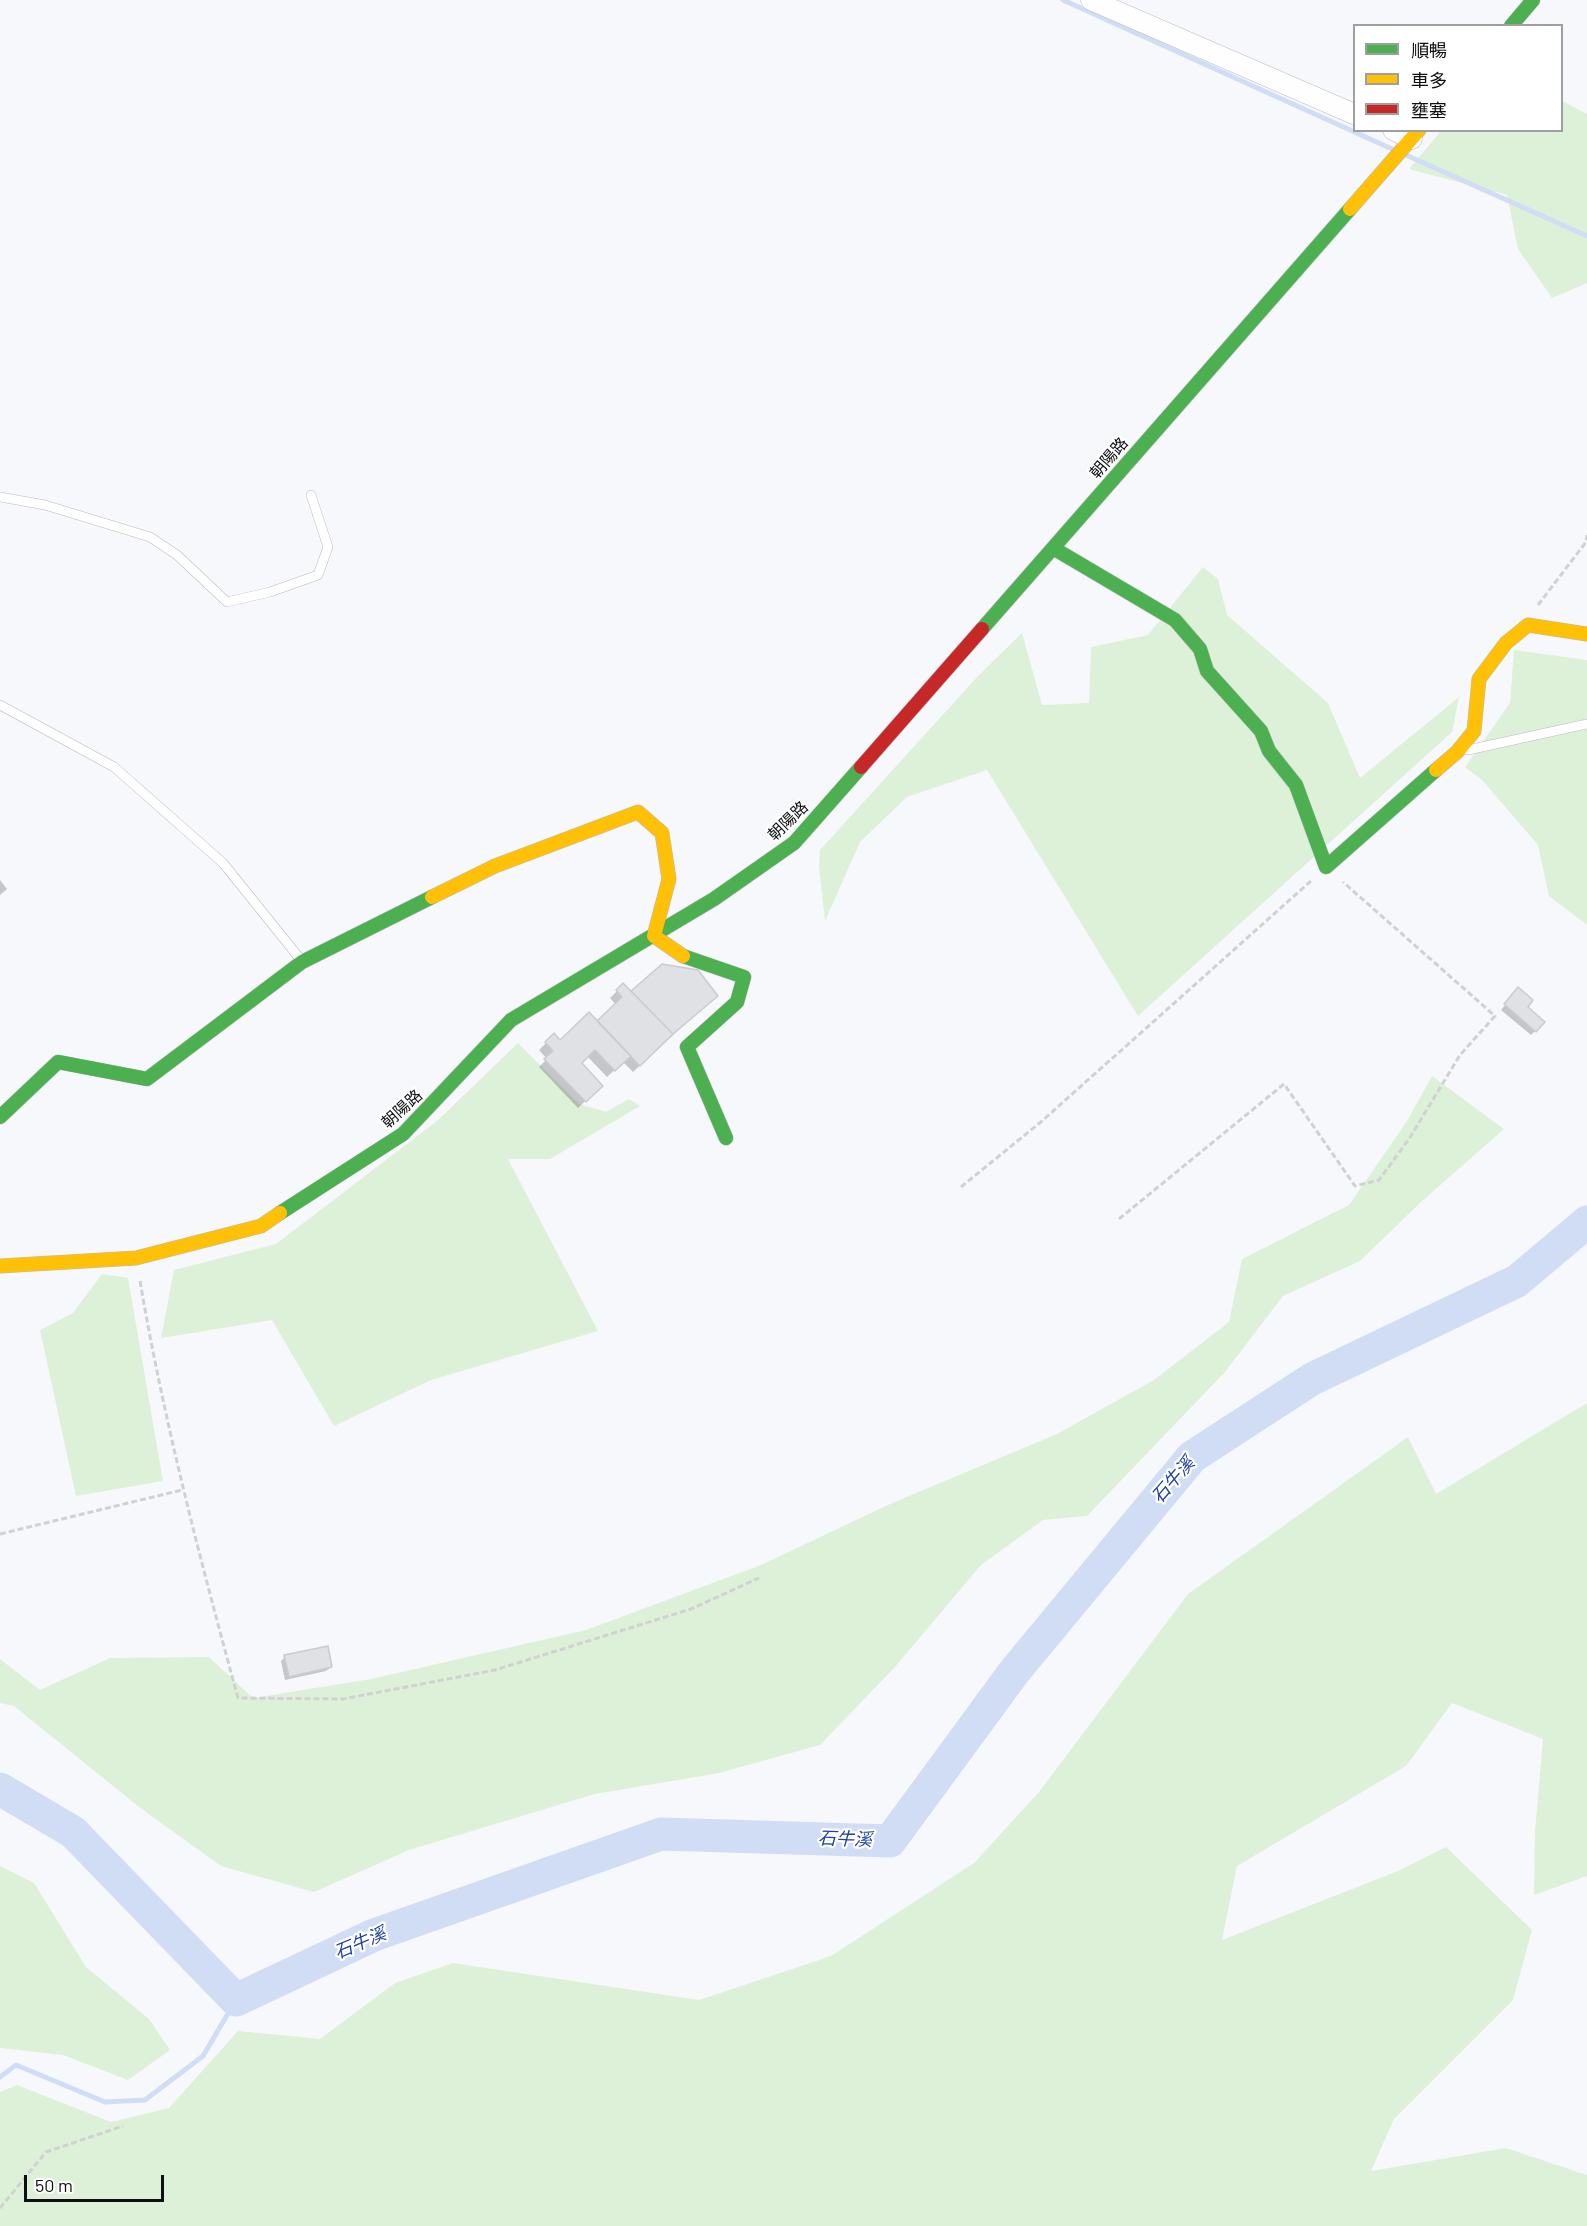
<!DOCTYPE html>
<html>
<head>
<meta charset="utf-8">
<style>
  body { margin:0 }
  #map { position:relative; width:1587px; height:2226px; overflow:hidden; background:#f7f8fc; font-family:Barlow,"Noto Sans TC",sans-serif }
  canvas { display:block }
  .legend { position:absolute; left:1353px; top:24px; width:210px; height:108px; box-sizing:border-box; background:#fff; border:2px solid #9e9fa0; margin:0; padding:8px 10px; list-style:none; font-size:18px; color:#0d0f11 }
  .legend li { display:flex; align-items:center; gap:12px; height:30px }
  .legend b { width:30px; border:2px solid #9e9fa0 }
  .scale { position:absolute; left:24px; top:2175px; width:140px; height:27px; box-sizing:border-box; border:3px solid #0d0f11; border-top:0; padding-left:8px; font-size:18px; line-height:21px; white-space:nowrap; color:#0d0f11; -webkit-text-stroke:4px #fff; paint-order:stroke }
</style>
</head>
<body>
<div id="map">
<canvas width="1587" height="2226"></canvas>
<ul class="legend">
<li><b style="height:8px;background:#4caf50"></b>順暢</li>
<li><b style="height:8px;background:#ffc107"></b>車多</li>
<li><b style="height:8px;background:#c62828"></b>壅塞</li>
</ul>
<div class="scale">50 m</div>
</div>
<script>
const context = document.querySelector('canvas').getContext('2d');
context.lineJoin = 'round';
function fillPath(path, color) {
  context.fillStyle = color;
  context.fill(path, 'evenodd');
}
function stroke(path, color, width, dash) {
  context.strokeStyle = color;
  context.lineWidth = width;
  context.lineCap = dash ? 'butt' : 'round';
  context.setLineDash(dash || []);
  context.stroke(path);
}
function label(font, color, halo, rows, align = 'center') {
  context.font = font + ' Barlow,"Noto Sans TC",sans-serif';
  context.lineWidth = 4.5;
  context.setLineDash([]);
  context.textBaseline = 'middle';
  context.strokeStyle = halo;
  context.fillStyle = color;
  for (const [text, x, y, turn = 0] of rows) {
    context.save();
    context.translate(x, y);
    context.rotate((+turn || 0) * Math.PI / 180);
    context.textAlign = isNaN(turn) ? turn : align;
    if (halo) context.strokeText(text, 0, 0);
    context.fillText(text, 0, 0);
    context.restore();
  }
}
fillPath(new Path2D(`
  M 1562,101 L 1587,114 L 1587,283 L 1552,298 L 1518,249 L 1507,195 L 1409,169 L 1441,131 L 1562,130 Z
  M 1203,567 L 1218,579 L 1227,615 L 1328,703 L 1360,778 L 1459,697 L 1452,732 L 1138,1016 L 987,770 L 907,797 L 860,842 L 825,921 L 819,866 L 820,850 L 978,676 L 1022,633 L 1042,705 L 1089,703 L 1091,647 L 1148,635 Z
  M 1514,650 L 1587,660 L 1587,925 L 1549,896 L 1538,845 L 1482,780 L 1465,767 L 1510,703 Z
  M 518,1043 L 579,1104 L 606,1112 L 629,1099 L 640,1106 L 550,1159 L 508,1159 L 598,1331 L 431,1380 L 334,1426 L 272,1320 L 161,1338 L 174,1270 L 276,1244 L 437,1121 Z
  M 1432,1076 L 1504,1129 L 1421,1202 L 1360,1261 L 1283,1296 L 1225,1372 L 1087,1516 L 1043,1520 L 981,1565 L 895,1667 L 820,1745 L 719,1773 L 595,1794 L 409,1850 L 314,1892 L 221,1866 L 139,1807 L 14,1706 L 0,1703 L 0,1659 L 40,1690 L 110,1658 L 209,1657 L 253,1698 L 371,1679 L 586,1630 L 761,1565 L 890,1504 L 1057,1434 L 1154,1380 L 1229,1322 L 1242,1259 L 1349,1205 L 1407,1121 Z
  M 102,1274 L 128,1278 L 163,1481 L 76,1496 L 40,1330 L 73,1313 Z
  M 1587,1403 L 1587,1876 L 1534,1895 L 1535,1832 L 1543,1739 L 1452,1703 L 1406,1766 L 1237,1866 L 1222,1940 L 1398,1871 L 1446,1847 L 1532,1930 L 1513,2000 L 1394,2119 L 1371,2171 L 1506,2148 L 1587,2175 L 1587,2226 L 0,2226 L 0,2092 L 17,2085 L 111,2122 L 169,2108 L 238,2031 L 320,2039 L 395,1983 L 453,1963 L 699,2000 L 831,1956 L 974,1863 L 1039,1792 L 1188,1594 L 1408,1437 L 1436,1494 Z
  M 0,1866 L 34,1883 L 86,1967 L 149,2019 L 170,2050 L 128,2080 L 63,2055 L 0,2048 Z`), '#ddf1d8');
fillPath(new Path2D(`
  M 0,880 L 7,889 L 0,895 Z
  M 663,965 L 709,1002 L 633,1072 L 623,1062 L 607,1077 L 587,1056 L 580,1063 L 601,1086 L 578,1108 L 539,1067 L 547,1059 L 539,1050 L 554,1035 L 560,1042 L 597,1023 L 616,1005 L 610,998 L 623,985 L 631,993 Z
  M 1514,994 L 1525,1008 L 1535,1031 L 1531,1035 L 1501,1010 Z
  M 285,1657 L 331,1667 L 326,1671 L 285,1680 L 281,1661 Z`), '#0003');
stroke(new Path2D(`
  M 1063,0 L 1392,149
  M 1406,155 L 1587,236
  M 0,2077 L 16,2065 L 105,2102 L 145,2100 L 203,2056 L 236,2000`), '#d1ddf5', 5);
stroke(new Path2D(`
  M 0,1789 L 73,1832 L 236,2000 L 374,1935 L 661,1834 L 890,1841 L 1014,1672 L 1192,1457 L 1312,1379 L 1517,1281 L 1587,1222`), '#d1ddf5', 33);
const building = new Path2D(`
  M 662,964 L 698,970 L 718,996 L 673,1034 L 631,991 Z
  M 623,983 L 673,1034 L 640,1066 L 597,1021 L 622,997 L 616,990 Z
  M 1518,987 L 1533,1000 L 1528,1007 L 1545,1022 L 1536,1032 L 1504,1004 Z
  M 589,1012 L 631,1056 L 615,1071 L 595,1050 L 582,1063 L 603,1086 L 586,1102 L 544,1059 L 553,1051 L 545,1042 L 554,1033 L 560,1040 Z
  M 328,1646 L 332,1667 L 289,1677 L 284,1655 Z`);
fillPath(building, '#e0e1e4');
stroke(building, '#cacbce', 1.5);
const lane = new Path2D(`
  M 0,497 L 45,505 L 150,537 L 177,555 L 227,602 L 270,592 L 318,575 L 328,547 L 311,495
  M 0,705 L 114,767 L 223,863 L 301,960
  M 1468,750 L 1587,724`);
const street = new Path2D(`
  M 1091,0 L 1354,114
  M 1393,130 L 1412,139`);
const fast = new Path2D(`
  M 1511,26 L 1533,0
  M 1053,548 L 1175,620 L 1200,649 L 1207,671 L 1261,731 L 1269,751 L 1296,785 L 1326,867 L 1436,770
  M 982,629 L 1350,209
  M 683,956 L 744,977 L 737,1002 L 687,1047 L 726,1138
  M 0,1117 L 58,1062 L 147,1079 L 302,962 L 432,897
  M 280,1213 L 403,1134 L 511,1020 L 714,899 L 794,843 L 861,767`);
const slow = new Path2D(`
  M 1350,209 L 1419,130
  M 1436,770 L 1457,752 L 1474,731 L 1479,679 L 1506,643 L 1528,625 L 1587,634
  M 432,897 L 495,866 L 638,812 L 662,833 L 669,879 L 654,936 L 683,956
  M 0,1266 L 136,1258 L 261,1226 L 280,1213`);
const jam = new Path2D(`
  M 861,767 L 982,629`);
stroke(lane, '#babbbe', 10);
stroke(street, '#babbbe', 21);
stroke(fast, '#babbbe', 15);
stroke(slow, '#babbbe', 15);
stroke(jam, '#babbbe', 15);
stroke(new Path2D(`
  M 1538,605 L 1586,542 L 1587,535
  M 961,1187 L 1042,1121 L 1311,881
  M 1119,1219 L 1284,1084 L 1355,1186 L 1379,1180 L 1409,1139 L 1460,1055 L 1495,1016 L 1343,882
  M 140,1281 C 164,1422 200,1559 238,1698 L 343,1699 L 495,1670 L 691,1609 L 759,1578
  M 0,1534 L 182,1490
  M 0,2208 L 46,2152 L 123,2126`), '#d1d1d2', 3, [6, 3]);
stroke(lane, '#fefeff', 9);
stroke(street, '#fefeff', 20);
stroke(fast, '#4caf50', 14);
stroke(slow, '#ffc107', 14);
stroke(jam, '#c62828', 14);
label('16px', '#0d0f11', '#fff', [
  ["朝陽路",1109,458,-49],
  ["朝陽路",788,821,-44],
  ["朝陽路",402,1109,-42]
]);
label('italic 18px', '#20419c', '#fff', [
  ["石牛溪",1173,1480,-49],
  ["石牛溪",845,1839,2],
  ["石牛溪",360,1943,-23]
]);
</script>
</body>
</html>
